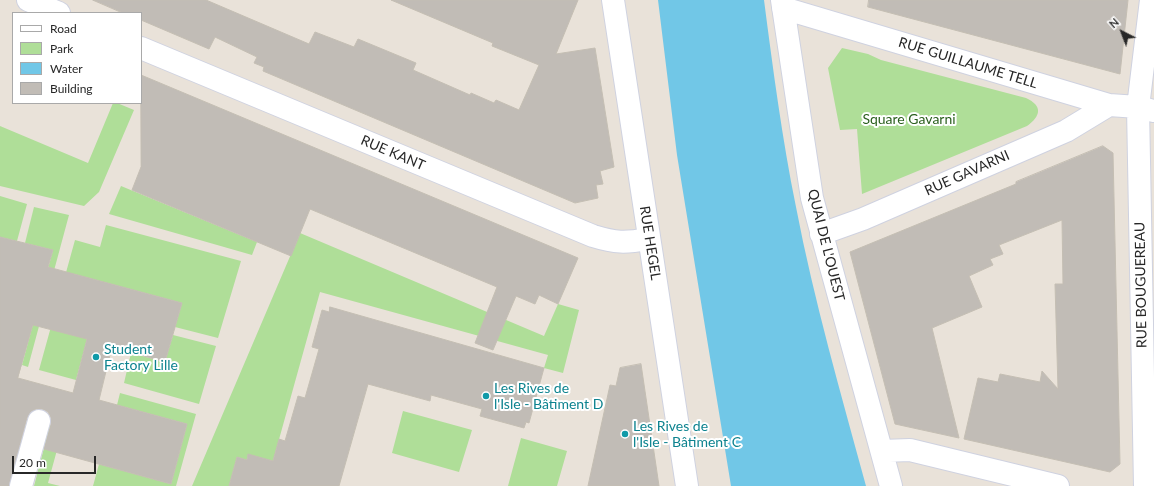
<!DOCTYPE html>
<html>
<head>
<meta charset="utf-8">
<style>
  body { margin:0 }
  #map { position:relative; width:1154px; height:486px; overflow:hidden; background:#e9e2d9; font-family:Lato,sans-serif }
  canvas { display:block }
  .legend { position:absolute; left:12px; top:12px; width:130px; height:92px; box-sizing:border-box; background:#fff; border:1px solid #a9a9a9; margin:0; padding:5px 7px; list-style:none; font-size:12px; color:#272727 }
  .legend li { display:flex; align-items:center; gap:8px; height:20px }
  .legend b { width:20px; border:1px solid #a9a9a9 }
  .north { position:absolute; left:1102px; top:12px; width:40px; height:40px; -webkit-text-stroke:3px #fff; paint-order:stroke; rotate:318deg; font-size:11px; font-weight:700; line-height:16px; text-align:center; color:#272727 }
  .north::after { content:''; display:block; margin:auto; width:14px; height:18px; background:#272727; clip-path:polygon(50% 0,100% 100%,50% 72%,0 100%) }
  .scale { position:absolute; left:12px; top:456px; width:84px; height:18px; box-sizing:border-box; border:2px solid #272727; border-top:0; padding-left:5px; font-size:12px; line-height:14px; white-space:nowrap; color:#272727; -webkit-text-stroke:3px #fff; paint-order:stroke }
</style>
</head>
<body>
<div id="map">
<canvas width="1154" height="486"></canvas>
<ul class="legend">
<li><b style="height:5px;background:#fff"></b>Road</li>
<li><b style="height:11px;background:#afde98"></b>Park</li>
<li><b style="height:11px;background:#71c7e7"></b>Water</li>
<li><b style="height:11px;background:#c1bcb6"></b>Building</li>
</ul>
<div class="north">N</div>
<div class="scale">20 m</div>
</div>
<script>
const context = document.querySelector('canvas').getContext('2d');
context.lineJoin = 'round';
function fillPath(path, color) {
  context.fillStyle = color;
  context.fill(path, 'evenodd');
}
function stroke(path, color, width, dash) {
  context.strokeStyle = color;
  context.lineWidth = width;
  context.lineCap = dash ? 'butt' : 'round';
  context.setLineDash(dash || []);
  context.stroke(path);
}
function label(font, color, halo, rows, align = 'center') {
  context.font = font + ' Lato,sans-serif';
  context.lineWidth = 4;
  context.setLineDash([]);
  context.textBaseline = 'middle';
  context.strokeStyle = halo;
  context.fillStyle = color;
  for (const [text, x, y, turn = 0] of rows) {
    context.save();
    context.translate(x, y);
    context.rotate((+turn || 0) * Math.PI / 180);
    context.textAlign = isNaN(turn) ? turn : align;
    if (halo) context.strokeText(text, 0, 0);
    context.fillText(text, 0, 0);
    context.restore();
  }
}
fillPath(new Path2D(`
  M 842,48 L 868,54 L 881,60 L 1026,98 C 1043,106 1041,116 1027,126 L 862,194 L 857,129 L 840,130 L 828,68 Z
  M 113,103 L 117,103 L 134,110 L 99,192 L 84,206 L 0,186 L 0,126 L 88,163 Z
  M 121,186 L 257,242 L 252,255 L 109,214 Z
  M 0,196 L 27,204 L 17,241 L 0,237 Z
  M 34,207 L 69,215 L 28,367 L 22,365 L 53,250 L 25,243 Z
  M 106,225 L 241,261 L 218,338 L 175,327 L 182,303 L 73,274 L 87,339 L 76,380 L 39,370 L 75,240 L 100,247 Z
  M 300,233 L 544,336 L 558,304 L 579,310 L 563,373 L 544,368 L 548,355 L 320,292 L 273,461 L 248,455 L 247,460 L 237,457 L 229,486 L 192,486 Z
  M 173,335 L 216,346 L 199,404 L 124,383 L 131,353 L 165,362 Z
  M 120,393 L 196,414 L 176,486 L 93,486 L 99,464 L 171,484 L 187,424 L 117,405 Z
  M 403,411 L 472,430 L 459,472 L 392,453 Z
  M 50,425 L 63,428 L 48,483 L 60,486 L 34,486 Z
  M 521,438 L 567,451 L 557,486 L 508,486 Z`), '#afde98');
fillPath(new Path2D(`
  M 658,0 L 764,0 C 773,69 782,138 796,207 C 814,301 841,394 866,486 L 731,486 L 677,155 Z`), '#71c7e7');
const building = new Path2D(`
  M 93,0 L 206,0 L 309,44 L 315,32 L 354,47 L 358,39 L 416,63 L 413,70 L 470,95 L 471,93 L 494,103 L 496,100 L 519,110 L 539,65 L 492,46 L 493,43 L 391,0 L 578,0 L 556,54 L 595,48 L 614,167 L 600,171 L 603,184 L 596,185 L 598,198 L 575,203 L 263,71 L 264,67 L 254,63 L 257,57 L 215,37 L 209,49 L 141,20 L 141,13 L 123,13 Z
  M 869,0 L 1128,0 L 1120,74 L 868,7 Z
  M 141,75 L 578,258 L 558,304 L 539,295 L 535,304 L 516,296 L 493,350 L 475,343 L 497,287 L 310,209 L 291,256 L 132,190 L 141,167 Z
  M 1103,146 L 1113,153 L 1120,464 L 1110,472 L 964,439 L 978,378 L 998,382 L 1000,374 L 1040,382 L 1042,371 L 1058,389 L 1055,284 L 1063,284 L 1062,220 L 999,245 L 1003,254 L 990,259 L 993,265 L 969,276 L 982,307 L 932,328 L 959,438 L 895,424 L 850,252 L 1016,184 L 1016,182 Z
  M 0,237 L 53,250 L 48,267 L 182,303 L 165,362 L 112,347 L 99,400 L 187,424 L 171,484 L 44,449 L 51,424 L 51,418 L 48,412 L 42,409 L 36,409 L 31,412 L 27,418 L 9,486 L 0,486 ZM 33,325 L 87,339 L 73,393 L 18,378 Z
  M 330,307 L 544,368 L 529,423 L 526,422 L 524,428 L 480,416 L 482,409 L 431,395 L 430,401 L 368,384 L 339,486 L 229,486 L 237,457 L 247,460 L 248,454 L 273,461 L 279,439 L 285,441 L 298,396 L 305,398 L 319,349 L 312,347 L 322,310 L 329,312 Z
  M 641,364 L 659,486 L 588,486 L 610,385 L 616,386 L 620,368 Z`);
fillPath(building, '#c1bcb6');
stroke(building, '#c4beb3', 1);
const street = new Path2D(`
  M 28,0 L 59,13
  M 782,0 L 812,198 L 891,486
  M 783,8 L 1109,105 L 1138,107 L 1154,111
  M 141,48 L 593,236 C 616,243 625,243 648,239
  M 821,234 L 863,219 L 1066,131 L 1109,105
  M 882,451 L 910,450 L 1058,486
  M 21,486 L 39,421
  M 1145,486 L 1138,107 L 1151,0`);
const secondary = new Path2D(`
  M 613,0 L 687,486`);
stroke(street, '#cfd2e0', 24);
stroke(secondary, '#cfd2e0', 24);
stroke(street, '#fff', 22);
stroke(secondary, '#fff', 22);
for (const [x, y, r, color] of [
  [96,357,4,"#0f9aa8"],
  [486,396,4,"#0f9aa8"],
  [625,434,4,"#0f9aa8"]
]) {
  const dot = new Path2D();
  dot.arc(x, y, r, 0, 2 * Math.PI);
  context.fillStyle = color;
  context.fill(dot);
  stroke(dot, '#fff', 1.5);
}
label('14px', '#272727', '#fff', [
  ["RUE GUILLAUME TELL",968,63,17],
  ["RUE KANT",393,153,23],
  ["RUE GAVARNI",967,173,-24],
  ["RUE HEGEL",650,243,81],
  ["QUAI DE L'OUEST",826,245,76],
  ["RUE BOUGUEREAU",1141,285,-91]
]);
label('14px', '#2a5f1d', '#fff', [
  ["Square Gavarni",909,119]
]);
label('14px', '#0d838f', '#fff', [
  ["Student",104,349],
  ["Factory Lille",104,365],
  ["Les Rives de",494,388],
  ["l'Isle - Bâtiment D",494,404],
  ["Les Rives de",633,426],
  ["l'Isle - Bâtiment C",633,442]
], 'left');
</script>
</body>
</html>
